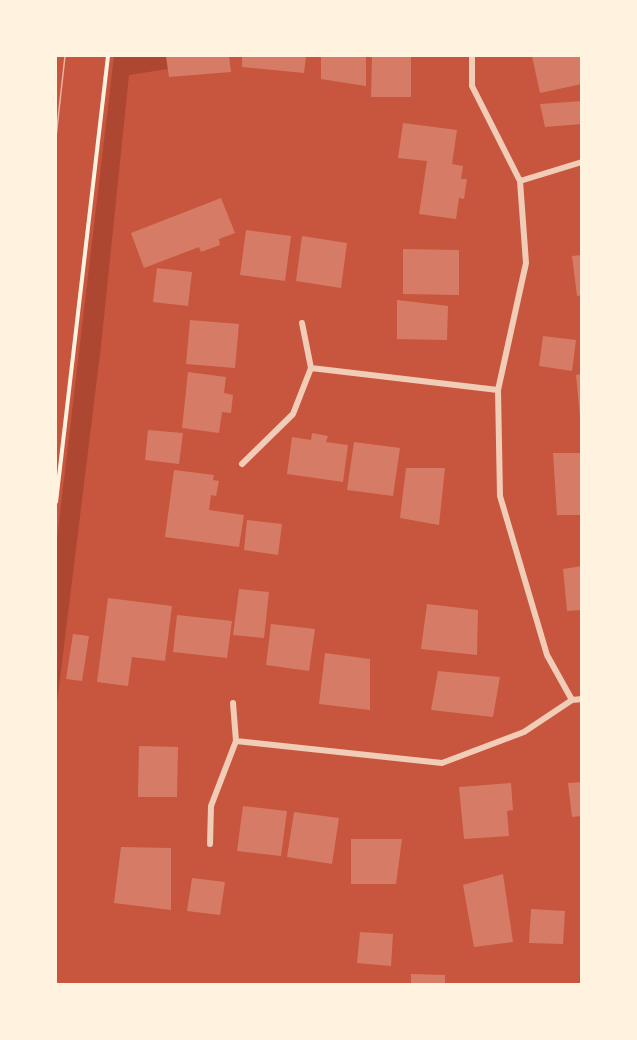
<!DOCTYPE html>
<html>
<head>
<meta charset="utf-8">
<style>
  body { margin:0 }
  #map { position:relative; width:637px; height:1040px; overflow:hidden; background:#c8553d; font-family:Raleway,sans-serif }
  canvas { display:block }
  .frame { position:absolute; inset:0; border:57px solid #fff3e0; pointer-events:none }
</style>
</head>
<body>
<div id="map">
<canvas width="637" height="1040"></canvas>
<div class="frame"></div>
</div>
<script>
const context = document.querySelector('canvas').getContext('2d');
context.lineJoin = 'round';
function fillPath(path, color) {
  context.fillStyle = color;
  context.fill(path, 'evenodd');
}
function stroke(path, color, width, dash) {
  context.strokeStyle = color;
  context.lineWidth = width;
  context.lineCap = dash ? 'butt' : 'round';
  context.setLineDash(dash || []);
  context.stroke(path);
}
fillPath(new Path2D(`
  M 114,56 L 166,56 L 168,69 L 129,75 L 101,346 L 56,711 L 56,547 Z`), '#ae4732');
fillPath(new Path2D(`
  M 166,56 L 229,56 L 231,72 L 169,77 Z
  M 242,56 L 306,56 L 304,73 L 242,67 Z
  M 321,56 L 366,56 L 366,86 L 321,79 Z
  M 372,56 L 411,56 L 411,97 L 371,97 Z
  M 532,56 L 582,56 L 582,84 L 540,93 Z
  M 582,101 L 582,124 L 545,127 L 540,104 Z
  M 403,123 L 457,130 L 452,164 L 463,166 L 461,179 L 467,179 L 464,199 L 459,198 L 456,219 L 419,214 L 427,161 L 398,158 Z
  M 221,198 L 235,233 L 219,239 L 220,245 L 201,252 L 199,247 L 144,268 L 131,233 Z
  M 246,230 L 291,236 L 285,281 L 240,275 Z
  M 302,236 L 347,243 L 341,288 L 296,281 Z
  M 403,249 L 459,250 L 459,295 L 403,294 Z
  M 582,255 L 582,295 L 577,296 L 572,256 Z
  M 157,268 L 192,272 L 188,306 L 153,302 Z
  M 397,300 L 448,306 L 447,340 L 397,339 Z
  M 190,320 L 239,324 L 235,368 L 186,364 Z
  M 543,336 L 576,340 L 572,371 L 539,366 Z
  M 188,372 L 226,377 L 224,393 L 233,395 L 231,413 L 222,412 L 219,433 L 182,428 Z
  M 582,374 L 582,417 L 580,417 L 576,375 Z
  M 148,430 L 183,433 L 179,464 L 145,460 Z
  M 312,433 L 328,436 L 326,442 L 348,445 L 343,482 L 287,474 L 292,437 L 311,440 Z
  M 354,442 L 400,448 L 393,496 L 347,490 Z
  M 553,453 L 582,453 L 582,515 L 557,515 Z
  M 406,468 L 445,468 L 439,525 L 400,518 Z
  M 174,470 L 214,475 L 213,480 L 219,481 L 216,496 L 211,495 L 209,510 L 244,515 L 239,547 L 165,537 Z
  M 247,520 L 282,524 L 278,555 L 244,550 Z
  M 582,566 L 582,610 L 567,611 L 563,569 Z
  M 239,589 L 269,592 L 264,638 L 233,635 Z
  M 108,598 L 172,606 L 165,661 L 132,657 L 128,686 L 97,682 Z
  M 427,604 L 478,610 L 477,655 L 421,649 Z
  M 177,615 L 232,621 L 227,658 L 173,652 Z
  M 271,624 L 315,629 L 309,671 L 266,665 Z
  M 73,634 L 89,636 L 82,681 L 66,679 Z
  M 325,653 L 370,659 L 370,710 L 319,704 Z
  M 438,671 L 500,677 L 493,717 L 431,710 Z
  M 139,746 L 178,747 L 177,797 L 138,797 Z
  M 582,782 L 582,816 L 572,817 L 568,783 Z
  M 511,783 L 513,810 L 507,811 L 509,836 L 464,839 L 459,787 Z
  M 243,806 L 287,811 L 281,856 L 237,851 Z
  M 294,812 L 339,818 L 332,864 L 287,857 Z
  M 351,839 L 402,839 L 396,884 L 351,884 Z
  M 121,847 L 171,848 L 171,910 L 114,903 Z
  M 503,874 L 513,942 L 474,947 L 463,885 Z
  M 192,878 L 225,882 L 220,915 L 187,911 Z
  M 531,909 L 565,911 L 563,944 L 529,943 Z
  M 360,932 L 393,934 L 391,966 L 357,963 Z
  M 411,974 L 445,975 L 445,984 L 411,984 Z`), '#d67c66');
stroke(new Path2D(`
  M 56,502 L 108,56`), '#fff3e0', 4);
stroke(new Path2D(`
  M 472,56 L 472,86 L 520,181 L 526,263 L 498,390 L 500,496 L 547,655 L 572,700 L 582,699
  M 520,181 L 582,162
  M 302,323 L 311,368 L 498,390
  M 242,464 L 293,414 L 311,368
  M 233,703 L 236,741 L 442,763 L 524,732 L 572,700
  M 210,844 L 211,806 L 236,741`), '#f1ccb7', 6);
stroke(new Path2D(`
  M 56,137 L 65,56`), '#e9b49f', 1.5);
</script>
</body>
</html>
